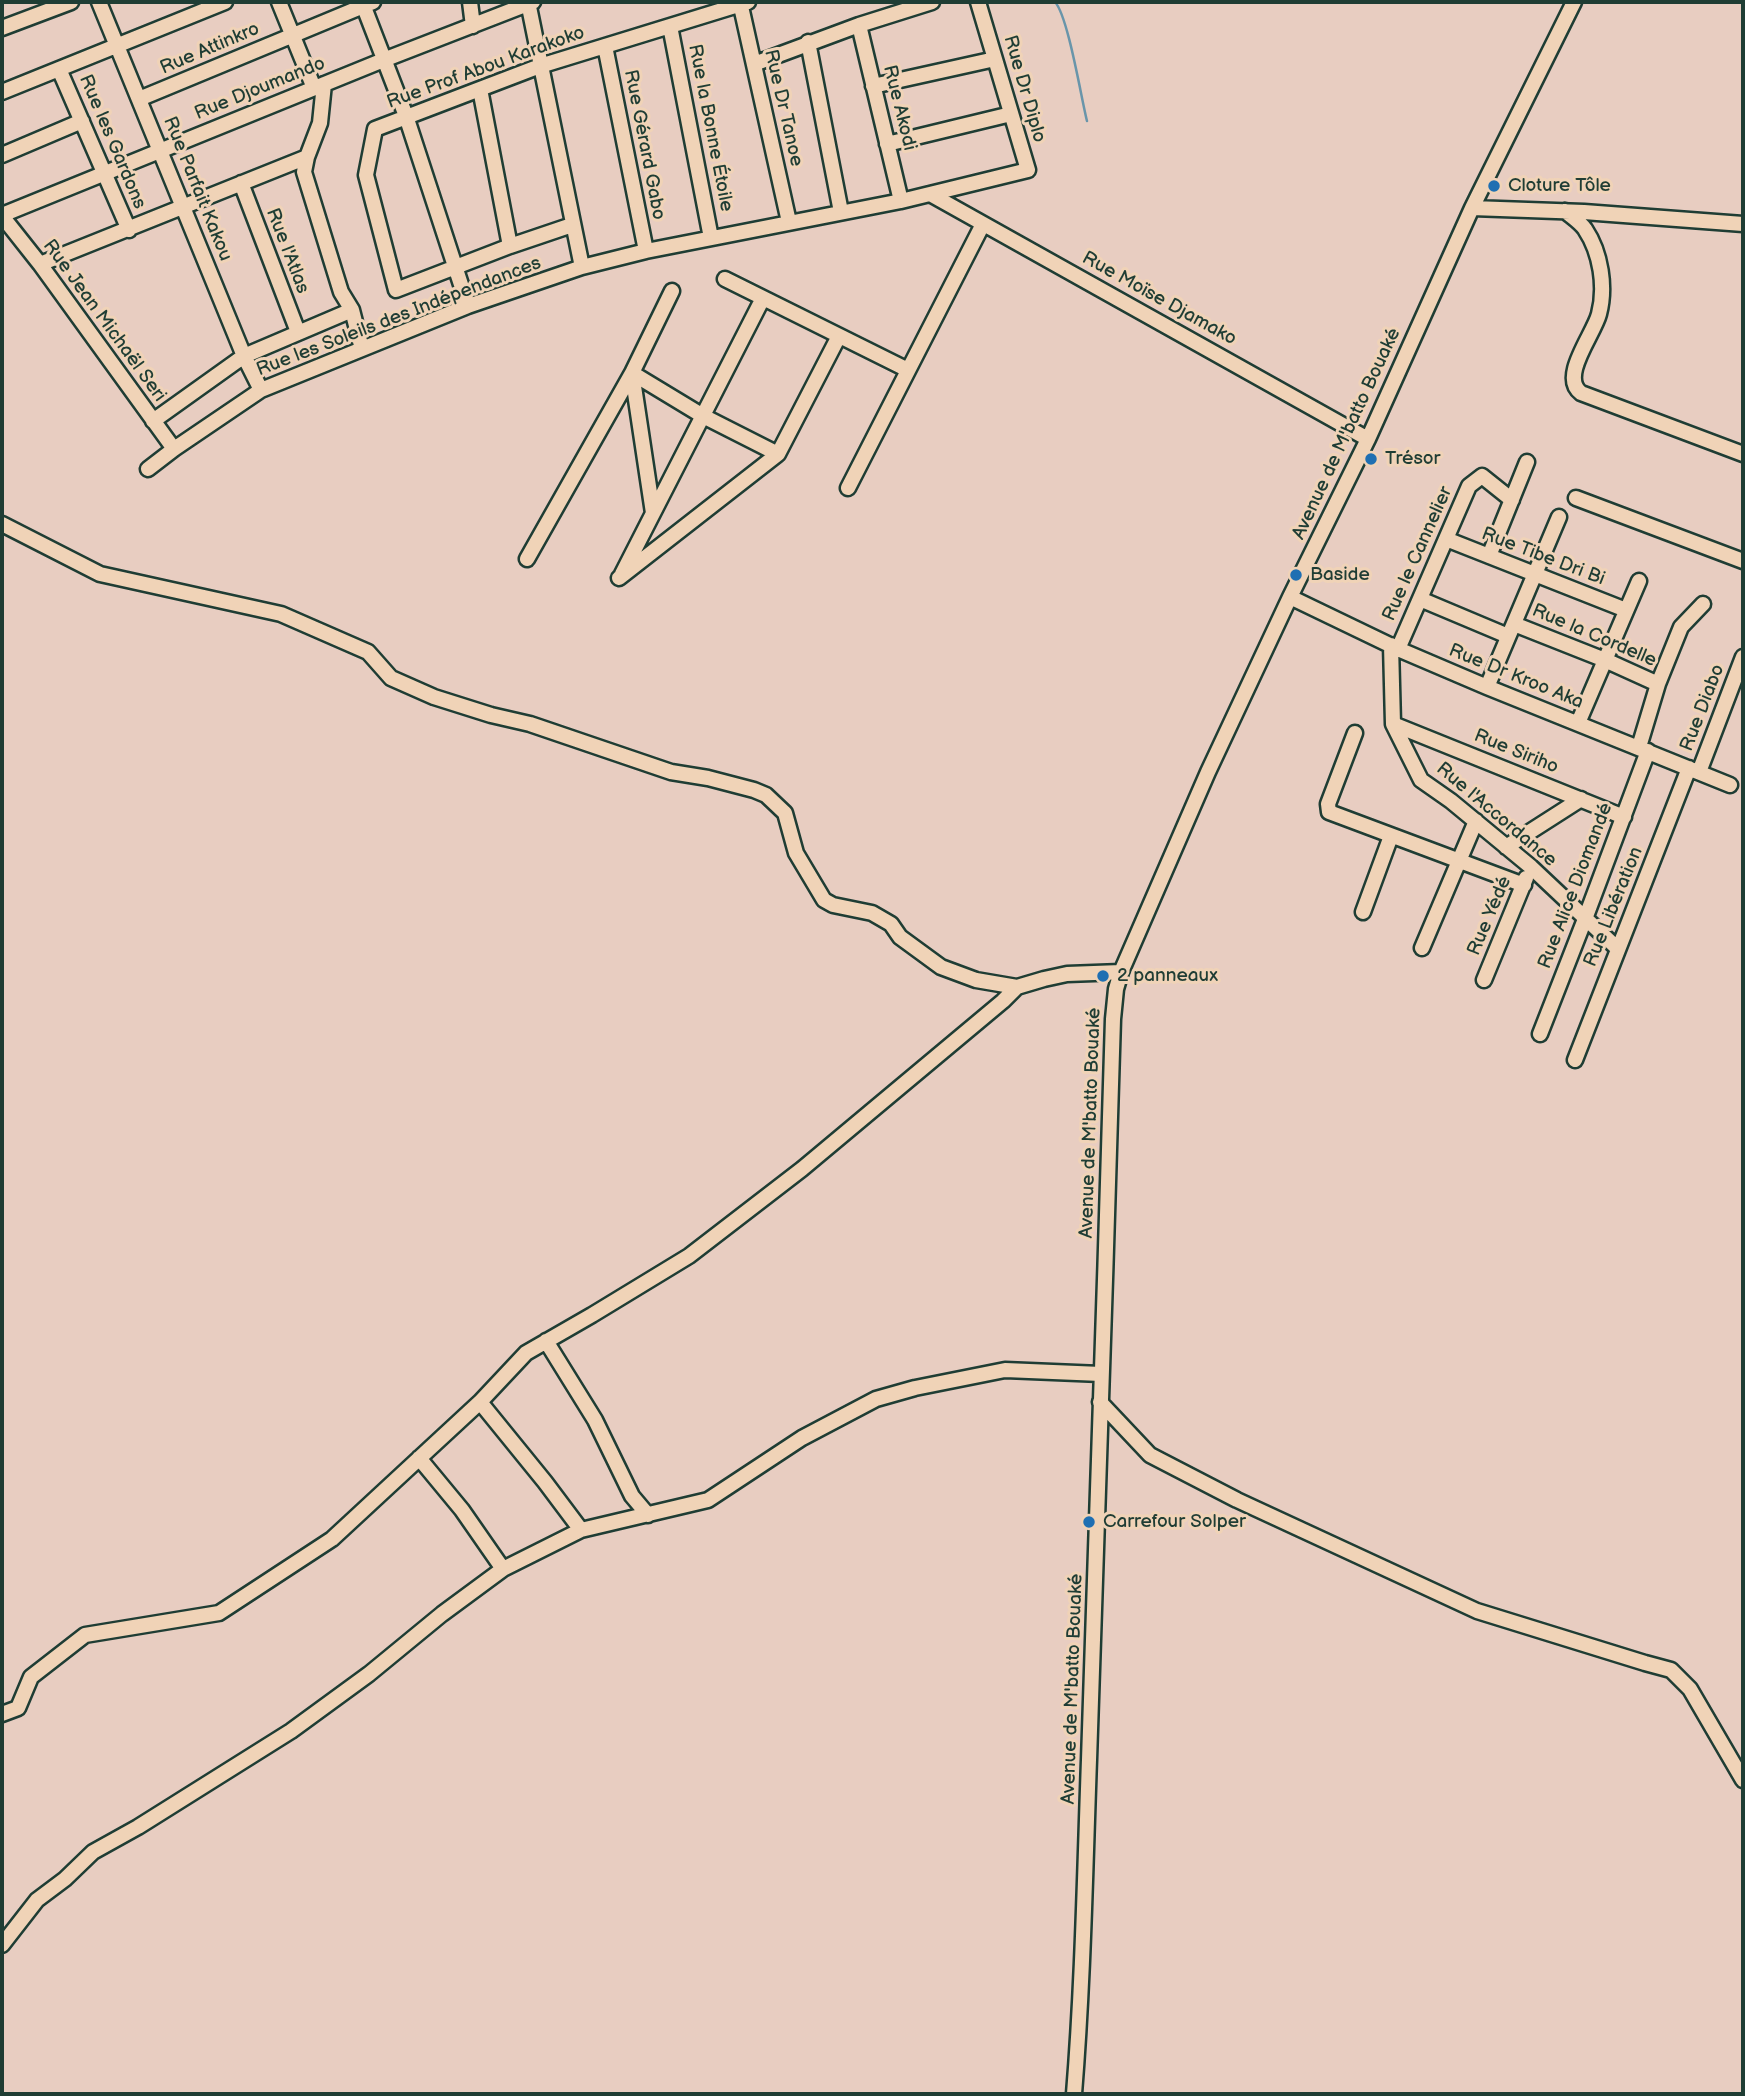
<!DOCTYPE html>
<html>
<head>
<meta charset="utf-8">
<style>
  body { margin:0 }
  #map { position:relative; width:1745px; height:2096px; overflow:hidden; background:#e8cdc1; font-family:"Balsamiq Sans",sans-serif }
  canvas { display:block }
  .frame { position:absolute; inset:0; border:4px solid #1f3d34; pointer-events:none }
</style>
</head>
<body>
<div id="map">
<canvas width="1745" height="2096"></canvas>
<div class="frame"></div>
</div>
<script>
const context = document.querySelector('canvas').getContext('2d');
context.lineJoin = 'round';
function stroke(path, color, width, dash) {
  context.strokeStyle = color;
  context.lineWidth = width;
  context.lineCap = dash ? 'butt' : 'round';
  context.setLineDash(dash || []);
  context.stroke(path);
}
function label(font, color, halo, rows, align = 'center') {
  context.font = font + ' "Balsamiq Sans",sans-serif';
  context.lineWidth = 6;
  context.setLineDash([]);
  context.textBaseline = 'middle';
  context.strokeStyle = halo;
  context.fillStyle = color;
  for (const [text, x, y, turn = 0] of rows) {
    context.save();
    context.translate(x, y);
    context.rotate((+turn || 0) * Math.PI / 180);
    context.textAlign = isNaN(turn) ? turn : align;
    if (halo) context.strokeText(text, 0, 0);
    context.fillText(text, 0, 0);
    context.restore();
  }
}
stroke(new Path2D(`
  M 1055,2 C 1068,16 1081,97 1087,121`), '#6995aa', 2.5);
const minor = new Path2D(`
  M 99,2 L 244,356 L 261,390
  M 279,2 L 314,88
  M 362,2 L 406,116 L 468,306
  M 470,2 L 473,26
  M 528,2 L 582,267
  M 740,2 L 789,222
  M 859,25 L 901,201
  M 670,26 L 711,238
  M 2,28 L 71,2
  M 808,42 L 841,212
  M 605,46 L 646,251
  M 754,64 L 859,25 L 932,2
  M 59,69 L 129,230
  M 324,84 L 320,123 L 307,157 L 304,172 L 341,292 L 352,310 L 362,349
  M 873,86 L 995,59
  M 480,89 L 510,246
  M 2,92 L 225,2
  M 139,99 L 373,2
  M 887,144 L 1011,114
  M 2,155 L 82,121
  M 241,183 L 298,332
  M 930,194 L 1368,439
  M 1472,208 L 1584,212 L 1743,224
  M 1565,211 C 1572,217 1580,222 1585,229 C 1601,253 1606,287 1599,314 C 1594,334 1559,377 1581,393 L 1743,454
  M 2,215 L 386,59 L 533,2
  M 2,216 L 40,264 L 174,449
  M 572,225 L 510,246 L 396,290 L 366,175 L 375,129 L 540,66 L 748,2
  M 40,264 L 307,157
  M 725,279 L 908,370
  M 632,373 L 703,416 L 778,454
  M 632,373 L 653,513
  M 153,421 L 244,356 L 352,310
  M 148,469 L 174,449 L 261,390 L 468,306 L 582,267 L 646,251 L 901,201 L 1028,170 L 978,2
  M 848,488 L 983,224
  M 1576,498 L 1743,561
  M 2,524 L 100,574 L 281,614 L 368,652 L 391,678 L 434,697 L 491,715 L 530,724 L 671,772 L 708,778 L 754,790 L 766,795 L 785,813 L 796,853 L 824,900 L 833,905 L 872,913 L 891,924 L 900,937 L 941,967 L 976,980 L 1017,987
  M 1446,539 L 1626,610
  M 1489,556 L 1527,462
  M 527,559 L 632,373 L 672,291
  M 622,574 L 763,298
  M 619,578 L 778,454 L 839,336
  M 1290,597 L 1398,649 L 1487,687 L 1730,785
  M 1420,599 L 1508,636
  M 1514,624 L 1605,660 L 1658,684
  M 1391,645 L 1393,724 L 1421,780 L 1451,801 L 1531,867 L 1618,949
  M 1398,649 L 1469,486 L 1482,476 L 1512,500
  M 1487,687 L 1559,517
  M 1578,723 L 1639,581
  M 1393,724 L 1624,817
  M 1355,733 L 1328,804 L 1329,812 L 1524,885
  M 1639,747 L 1658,684 L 1681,627 L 1703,604
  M 1699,772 L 1743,657
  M 1506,847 L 1581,799
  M 1363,912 L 1391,836
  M 1422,948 L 1476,821
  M 1484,980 L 1526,878
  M 1540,1034 L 1585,919 L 1648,751
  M 1575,1060 L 1689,768
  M 546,1341 L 595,1420 L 632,1496 L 648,1515
  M 480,1402 L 545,1482 L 581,1530
  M 1100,1402 L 1150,1455 L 1237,1500 L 1477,1611 L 1645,1663 L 1671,1670 L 1690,1689 L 1743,1780
  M 419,1458 L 462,1510 L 503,1569
  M 2,1714 L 18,1708 L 31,1677 L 85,1635 L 219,1613 L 332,1539 L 480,1402 L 526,1353 L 592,1315 L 689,1256 L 802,1169 L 1003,1001 L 1017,987 L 1044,979 L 1067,974 L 1121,972
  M 2,1945 L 37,1900 L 65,1879 L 93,1852 L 138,1827 L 291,1731 L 369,1674 L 442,1614 L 503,1569 L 581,1530 L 708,1500 L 802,1438 L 876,1399 L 915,1388 L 1005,1370 L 1101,1374
  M 1074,2094 C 1083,1983 1085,1871 1089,1760 C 1099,1513 1105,1266 1113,1019 L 1116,989 L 1121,972 L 1208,772 L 1290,597 L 1368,439 L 1472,208 L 1574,2`);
stroke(minor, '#1f3d34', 19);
stroke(minor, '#f0d3b7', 14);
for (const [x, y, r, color] of [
  [1494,186,7,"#1f6fb2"],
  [1371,459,7,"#1f6fb2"],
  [1296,575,7,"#1f6fb2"],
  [1103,976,7,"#1f6fb2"],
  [1089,1522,7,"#1f6fb2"]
]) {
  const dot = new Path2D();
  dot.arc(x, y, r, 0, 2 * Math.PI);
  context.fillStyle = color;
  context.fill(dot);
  stroke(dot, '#f0d3b7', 2.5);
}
label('19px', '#1f3d34', '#f0d3b7', [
  ["Rue Attinkro",210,49,-23],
  ["Rue Prof Abou Karakoko",486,68,-20],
  ["Rue Djoumando",260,89,-22],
  ["Rue Dr Diplo",1024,89,74],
  ["Rue Dr Tanoe",783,108,77],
  ["Rue Akodi",899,108,76],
  ["Rue la Bonne Étoile",710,128,79],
  ["Rue les Gardons",112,142,67],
  ["Rue Gérard Gabo",644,145,79],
  ["Rue Parfait Kakou",197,189,68],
  ["Rue l'Atlas",287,251,69],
  ["Rue Moïse Djamako",1159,299,29],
  ["Rue les Soleils des Indépendances",399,317,-21],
  ["Rue Jean Michaël Seri",104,321,54],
  ["Avenue de M'batto Bouaké",1347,434,-65],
  ["Rue le Cannelier",1418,554,-66],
  ["Rue Tibe Dri Bi",1543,557,21],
  ["Rue la Cordelle",1594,636,23],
  ["Rue Dr Kroo Aka",1516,677,22],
  ["Rue Diabo",1703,708,-69],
  ["Rue Siriho",1516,752,22],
  ["Rue l'Accordance",1496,815,40],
  ["Rue Alice Diomandé",1576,886,-69],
  ["Rue Libération",1614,907,-68],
  ["Rue Yédé",1490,916,-67],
  ["Avenue de M'batto Bouaké",1091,1123,-88],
  ["Avenue de M'batto Bouaké",1073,1689,-88]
]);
label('19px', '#1f3d34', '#f0d3b7', [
  ["Cloture Tôle",1508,186],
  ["Trésor",1385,459],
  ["Baside",1310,575],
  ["2 panneaux",1117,976],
  ["Carrefour Solper",1103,1522]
], 'left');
</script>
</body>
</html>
